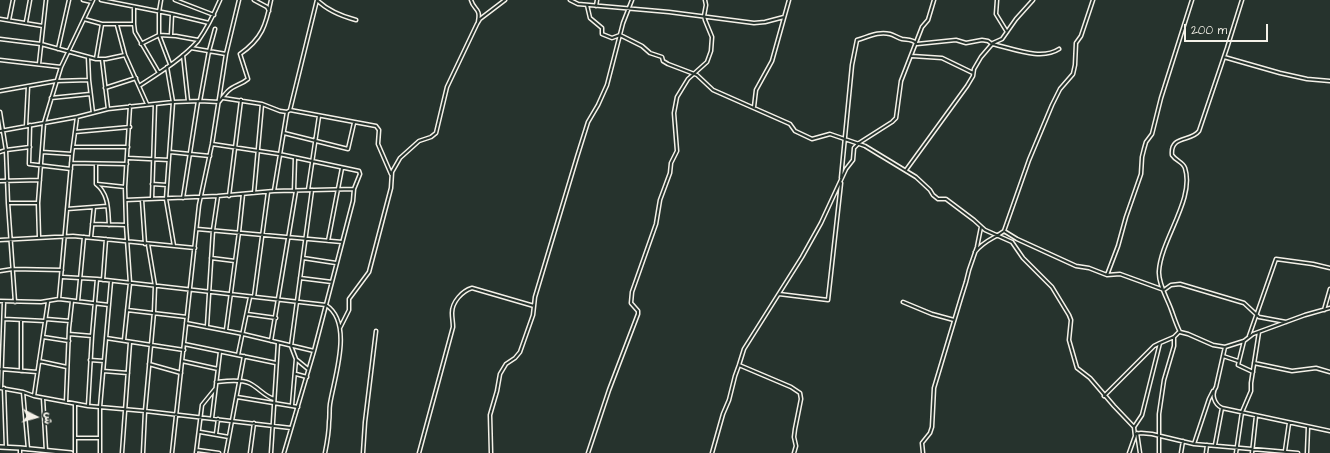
<!DOCTYPE html>
<html>
<head>
<meta charset="utf-8">
<style>
  body { margin:0 }
  #map { position:relative; width:1330px; height:453px; overflow:hidden; background:#26332d; font-family:"Architects Daughter","Playpen Sans Arabic",sans-serif }
  canvas { display:block }
  .north { position:absolute; left:16px; top:397px; width:40px; height:40px; -webkit-text-stroke:3px #26332d; paint-order:stroke; rotate:96deg; font-size:11px; font-weight:700; line-height:16px; text-align:center; color:#f4f1e8 }
  .north::after { content:''; display:block; margin:auto; width:14px; height:18px; background:#f4f1e8; clip-path:polygon(50% 0,100% 100%,50% 72%,0 100%) }
  .scale { position:absolute; left:1184px; top:24px; width:84px; height:18px; box-sizing:border-box; border:2px solid #f4f1e8; border-top:0; padding-left:5px; font-size:12px; line-height:14px; white-space:nowrap; color:#f4f1e8; -webkit-text-stroke:3px #26332d; paint-order:stroke }
</style>
</head>
<body>
<div id="map">
<canvas width="1330" height="453"></canvas>
<div class="north">ش</div>
<div class="scale">200 m</div>
</div>
<script>
const context = document.querySelector('canvas').getContext('2d');
context.lineJoin = 'round';
function stroke(path, color, width, dash) {
  context.strokeStyle = color;
  context.lineWidth = width;
  context.lineCap = dash ? 'butt' : 'round';
  context.setLineDash(dash || []);
  context.stroke(path);
}
const street = new Path2D(`
  M 83,0 L 92,2
  M 101,0 L 172,14 L 209,23
  M 161,0 L 159,12 L 159,35 L 170,64
  M 175,0 L 214,15
  M 254,0 L 267,7 L 269,11
  M 317,0 C 328,11 341,16 356,20
  M 471,0 C 474,11 481,7 478,22
  M 570,0 L 578,4 L 669,12 L 754,23 L 765,22 L 784,17
  M 997,0 L 996,14 L 1007,32
  M 587,5 L 590,18 L 602,28 L 602,34 L 612,38 L 620,35 L 642,46 L 650,53 L 662,57 L 663,61 L 668,64 L 697,75 L 713,90 L 790,124 L 795,131 L 812,139 L 830,134 L 865,146 L 916,177 L 930,190 L 933,195 L 938,199 L 946,199 L 974,220 L 985,230 L 1012,242 L 1023,258 L 1052,287 L 1069,315 L 1071,320 L 1069,340 L 1077,368 L 1090,378 L 1114,406 L 1134,427 L 1135,436 L 1129,453
  M 596,6 L 597,0
  M 134,7 L 134,24 L 135,32 L 159,73
  M 0,19 L 43,26
  M 84,19 L 102,24 L 134,24
  M 9,20 L 13,0
  M 26,22 L 30,0
  M 117,25 L 125,55 L 147,104
  M 171,35 L 172,14
  M 0,39 L 41,44 L 96,59 L 106,59 L 125,55
  M 141,44 L 159,35 L 176,36 L 198,40
  M 917,44 L 956,40 L 966,43 L 982,40 L 988,41 L 992,44 C 1012,48 1041,61 1059,49
  M 191,48 L 226,54
  M 58,49 L 69,0
  M 183,55 L 188,101
  M 912,56 L 942,58 L 973,73
  M 88,57 L 89,80 L 93,113
  M 1224,57 L 1280,73 L 1307,79 L 1330,81
  M 96,59 L 102,24
  M 102,59 L 108,109
  M 0,60 L 61,67
  M 39,64 L 46,0
  M 167,67 L 173,102 L 166,199 L 174,246
  M 139,86 C 159,73 182,59 198,41 C 207,28 214,14 220,0
  M 105,88 L 136,78
  M 0,91 L 56,81 L 89,80
  M 51,98 L 90,94
  M 223,98 L 262,104 L 280,111 L 287,112 L 290,110 L 376,126 L 379,130 L 378,144 L 391,174
  M 200,101 L 209,51 L 215,29
  M 754,107 L 756,90 L 772,61 L 789,0
  M 290,110 L 317,0
  M 0,112 L 6,150 L 8,203 L 15,302
  M 30,125 L 29,164 L 71,169
  M 26,126 L 28,86
  M 0,131 L 77,117 L 108,109 L 173,102 L 200,101 L 219,102 C 222,98 225,94 228,91 C 234,85 241,85 248,79 L 240,54 C 262,39 266,25 271,0
  M 75,132 L 130,127
  M 284,133 L 348,149 L 354,123
  M 212,144 L 279,154 L 359,171 L 360,174 L 354,189 L 353,201 L 314,351 L 284,453
  M 74,147 L 128,147
  M 0,152 L 6,150 L 30,147
  M 42,152 L 72,154
  M 170,152 L 210,156
  M 128,158 L 169,160
  M 71,163 L 127,164
  M 96,164 L 96,184 C 109,194 108,210 109,225
  M 906,170 L 967,86 L 973,76 L 974,69 L 981,57 L 993,43 L 1002,39 L 1016,19 L 1033,0
  M 841,178 L 852,65 L 857,40 C 868,37 878,31 890,34 C 894,35 898,38 902,39 C 907,40 912,39 916,43
  M 0,181 L 40,180
  M 97,184 L 125,187
  M 152,184 L 167,185
  M 308,190 L 319,116
  M 274,191 L 287,112
  M 294,191 L 295,158
  M 254,193 L 262,104
  M 229,196 L 241,100
  M 183,198 L 198,101
  M 152,199 L 155,104
  M 126,200 L 218,196 L 274,191 L 354,189
  M 142,200 L 145,244
  M 8,203 L 38,203
  M 67,209 L 107,206
  M 92,224 L 126,225
  M 197,229 L 342,242
  M 1004,231 L 1017,239 L 1076,266 L 1089,268 L 1107,275 L 1120,274 L 1164,290
  M 39,237 L 38,203 L 44,123 L 61,67 L 93,0
  M 91,237 L 94,207
  M 0,240 L 73,236 L 195,248
  M 328,241 L 342,168
  M 975,252 C 986,239 992,240 1004,231 L 1029,160 L 1052,105 L 1060,89 L 1073,74 L 1075,65 L 1076,43 L 1081,36 L 1093,0
  M 211,258 L 235,261
  M 303,258 L 336,263
  M 0,271 L 13,269 L 62,270
  M 1107,275 L 1118,246 L 1126,217 L 1141,174 L 1142,157 L 1144,149 L 1146,142 L 1152,134 L 1161,98 L 1192,0
  M 62,277 L 97,279 L 326,305 C 354,323 334,378 330,404 C 329,410 330,416 329,422 C 329,433 327,443 325,453
  M 300,278 L 332,282
  M 103,280 L 106,239
  M 1164,290 L 1171,285 L 1180,284 L 1244,303 L 1259,317 L 1286,322
  M 779,294 L 828,300 L 841,183
  M 254,297 L 268,192
  M 59,299 L 72,154 L 77,117
  M 0,301 L 41,302 L 59,299 L 109,305
  M 78,301 L 84,237
  M 903,302 L 932,314 L 954,320
  M 127,310 L 187,317
  M 1324,310 L 1330,289
  M 247,314 L 276,318
  M 4,319 L 45,321
  M 46,319 L 70,321
  M 186,323 L 243,334 L 314,351
  M 207,326 L 213,230 L 218,196
  M 340,328 L 349,310 L 349,299 L 369,272 L 391,188 L 392,172 L 400,158 L 419,141 L 431,137 L 436,133 L 447,87 L 477,24 L 480,19 L 505,0
  M 226,330 L 239,232 L 243,194
  M 1180,332 C 1176,324 1174,317 1171,309 C 1167,298 1158,283 1159,271 C 1161,239 1195,199 1185,168 C 1183,162 1176,161 1172,155 C 1170,135 1191,142 1199,131 L 1227,48 L 1242,0
  M 1180,332 L 1188,334 L 1213,345 L 1225,347 L 1244,341 L 1253,334 L 1305,315 L 1330,308
  M 69,334 L 92,336
  M 1249,336 L 1276,259 L 1313,264 L 1330,268
  M 43,337 L 69,341
  M 106,338 L 184,350
  M 124,340 L 130,283 L 126,225 L 125,187 L 130,106
  M 271,341 L 296,191
  M 1244,341 L 1238,365 L 1253,372
  M 184,344 L 276,363
  M 238,355 L 250,297
  M 1223,356 L 1238,361
  M 90,360 L 104,361
  M 297,360 L 308,369
  M 39,361 L 67,367
  M 182,361 L 218,369
  M 1254,363 L 1292,371 L 1316,368 L 1330,372
  M 149,364 L 181,373
  M 739,365 L 791,387 L 800,393 L 801,399 L 795,429 L 794,437 L 796,446 L 794,453
  M 1,369 L 37,372
  M 21,371 L 21,320
  M 103,371 L 128,373
  M 296,374 L 307,377
  M 216,382 C 226,381 240,379 249,383 C 258,387 264,396 274,399
  M 0,388 L 23,392 L 34,396 L 88,406 L 145,411 L 291,428
  M 1,388 L 4,302
  M 4,388 L 6,447
  M 23,392 L 28,449
  M 34,396 L 48,302
  M 1104,396 L 1154,346 L 1160,343
  M 237,397 L 298,407
  M 43,398 L 46,451
  M 66,402 L 69,328 L 72,301
  M 292,405 L 296,359 L 291,346 L 312,190
  M 88,406 L 92,336 L 97,279
  M 1222,408 L 1330,431
  M 212,418 L 220,352
  M 1134,427 L 1142,415 L 1160,343 L 1174,337 L 1179,332
  M 200,432 L 229,437
  M 1137,433 L 1140,453
  M 216,434 L 218,419
  M 1135,434 L 1141,433 L 1152,434 L 1194,444 L 1298,453
  M 75,438 L 100,438
  M 1194,444 L 1209,399 L 1213,391
  M 1215,445 L 1222,408 C 1214,404 1211,394 1216,387 L 1225,347
  M 197,450 L 219,453
  M 1285,451 L 1289,423
  M 20,453 L 20,448
  M 75,453 L 75,404
  M 100,453 L 100,407 L 111,281
  M 122,453 L 130,342
  M 143,453 L 145,411 L 154,312 L 155,286 L 148,244
  M 172,453 L 199,205 L 212,144 L 226,54 L 239,0
  M 196,453 L 202,405 L 215,389
  M 226,453 L 244,356
  M 250,453 L 254,423
  M 271,453 L 278,343
  M 363,453 L 365,422 L 376,331
  M 419,453 L 453,327 C 453,322 452,318 452,313 C 452,302 462,291 472,288 L 534,306
  M 491,453 L 490,415 L 497,391 L 500,374 L 506,364 L 515,358 L 520,352 L 533,315 L 535,297 L 577,157 L 588,122 L 598,105 L 607,85 L 623,23 L 632,0
  M 588,453 L 609,390 L 638,314 L 638,311 L 631,303 L 632,292 L 656,224 L 660,200 L 670,173 L 671,163 L 677,151 L 674,113 L 677,97 L 688,79 L 707,62 L 711,51 L 712,37 L 705,20 L 704,16 L 706,5 L 705,0
  M 712,453 L 723,414 L 729,400 L 735,376 L 739,365 L 744,349 L 802,257 L 821,223 L 846,169 L 853,160 L 854,148 L 859,143 L 892,122 L 896,118 L 901,81 L 922,27 L 928,20 L 934,0
  M 923,453 L 922,443 L 930,433 L 932,427 L 934,388 L 961,298 L 966,282 L 969,270 L 977,247 L 981,227
  M 1159,453 L 1159,414 L 1164,380 L 1174,346 L 1174,337
  M 1181,453 L 1183,441
  M 1206,453 L 1207,445
  M 1236,453 L 1242,412 L 1251,391 L 1251,383 L 1259,332
  M 1252,453 L 1256,416
  M 1307,453 L 1308,427`);
const secondary = new Path2D(`
  M 0,447 L 20,448 L 71,453`);
stroke(street, '#f4f1e8', 5);
stroke(secondary, '#f4f1e8', 6);
stroke(street, '#26332d', 2);
stroke(secondary, '#26332d', 3);
</script>
</body>
</html>
